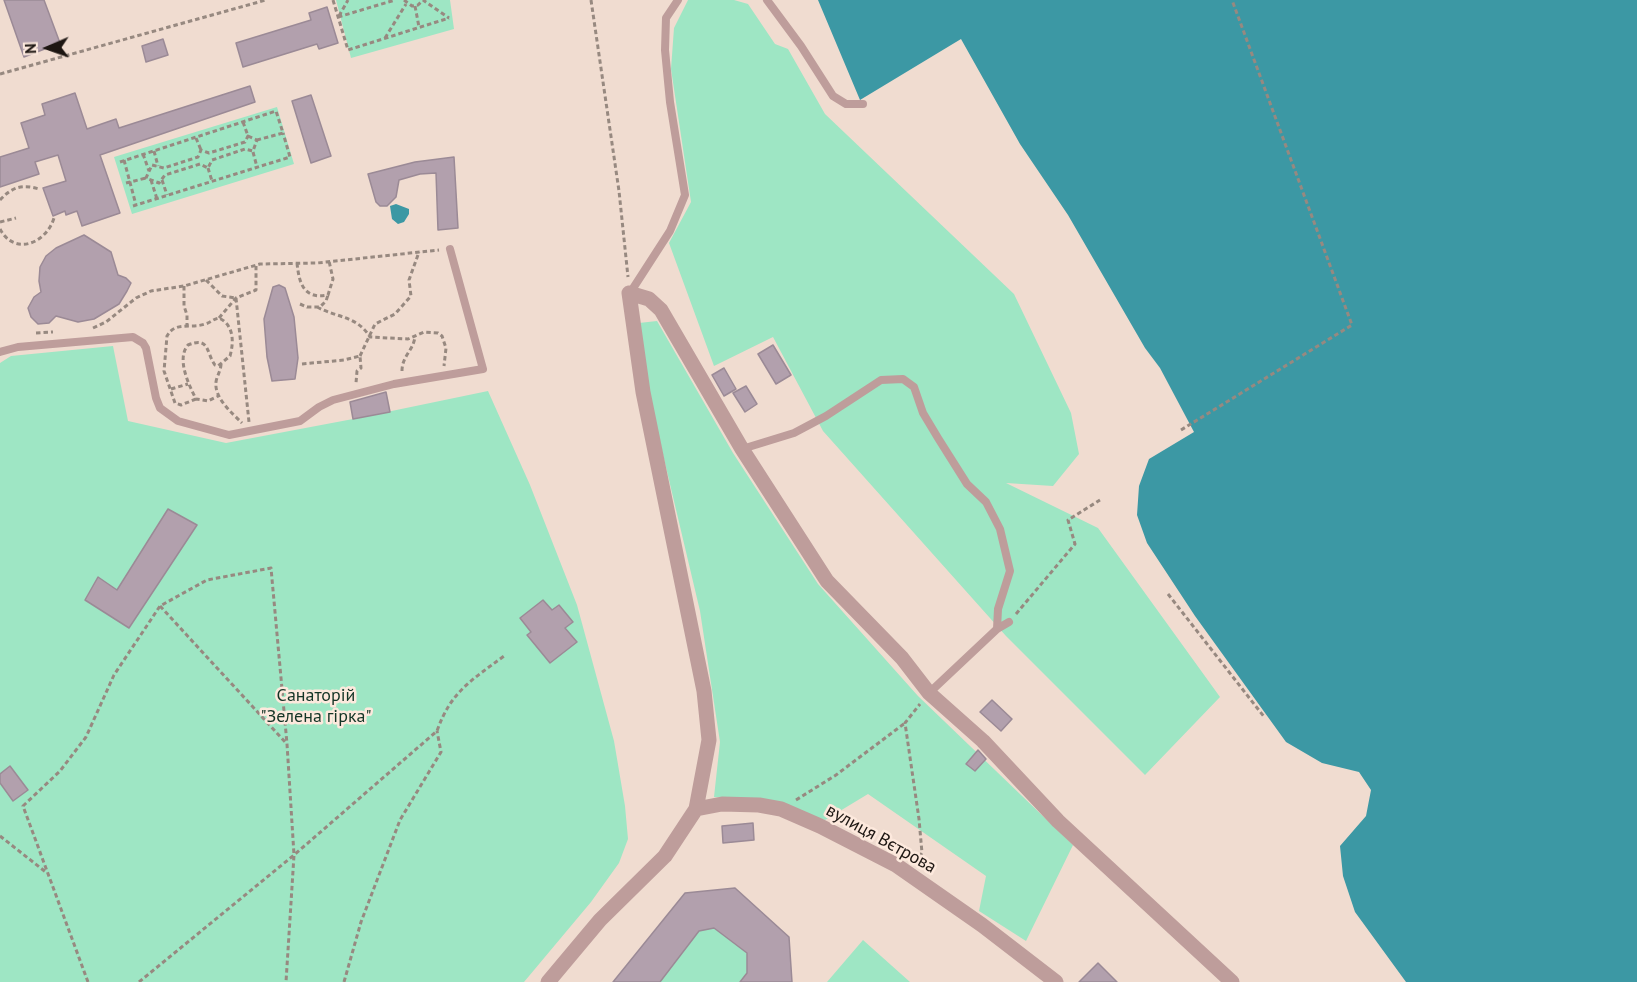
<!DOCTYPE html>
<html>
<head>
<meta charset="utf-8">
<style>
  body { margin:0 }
  #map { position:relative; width:1637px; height:982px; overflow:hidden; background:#f0dcd0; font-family:"PT Sans",sans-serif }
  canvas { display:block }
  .north { position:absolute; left:18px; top:18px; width:60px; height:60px; -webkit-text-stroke:4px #fde9dd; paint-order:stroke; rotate:268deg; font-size:16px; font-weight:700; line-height:24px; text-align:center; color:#1d1612 }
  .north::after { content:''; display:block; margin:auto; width:21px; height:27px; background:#1d1612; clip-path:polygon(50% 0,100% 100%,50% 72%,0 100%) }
</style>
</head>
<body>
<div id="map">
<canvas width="1637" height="982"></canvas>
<div class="north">N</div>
</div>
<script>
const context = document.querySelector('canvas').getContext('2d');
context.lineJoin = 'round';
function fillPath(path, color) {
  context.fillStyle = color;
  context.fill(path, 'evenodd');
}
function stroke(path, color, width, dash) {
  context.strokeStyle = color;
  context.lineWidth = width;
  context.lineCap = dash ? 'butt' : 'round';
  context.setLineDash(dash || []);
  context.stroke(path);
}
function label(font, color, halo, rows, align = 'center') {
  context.font = font + ' "PT Sans",sans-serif';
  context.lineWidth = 5;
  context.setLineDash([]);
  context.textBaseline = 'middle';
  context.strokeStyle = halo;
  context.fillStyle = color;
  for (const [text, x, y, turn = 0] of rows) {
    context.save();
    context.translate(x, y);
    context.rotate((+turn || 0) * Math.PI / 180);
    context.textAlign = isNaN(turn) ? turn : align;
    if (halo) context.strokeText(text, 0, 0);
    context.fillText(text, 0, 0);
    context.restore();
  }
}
fillPath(new Path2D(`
  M 336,0 L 450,0 L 454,29 L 351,58 Z
  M 688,0 L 734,0 L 748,4 L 775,44 L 788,49 L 825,114 L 1014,294 L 1071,413 L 1079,454 L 1053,486 L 1006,483 L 1098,528 L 1220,697 L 1145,775 L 1006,636 L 823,431 L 773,337 L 714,366 L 669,243 L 691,202 L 671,69 L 674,28 Z
  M 277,107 L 294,164 L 132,214 L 114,157 Z
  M 657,321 L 733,453 L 818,584 L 918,696 L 1073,845 L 1026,941 L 979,911 L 986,876 L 868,794 L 825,820 L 771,801 L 714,797 L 720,742 L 700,611 L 643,370 L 639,323 Z
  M 113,346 L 128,421 L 226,443 L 353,419 L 488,391 L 530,485 L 577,605 L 614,741 L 625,806 L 628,839 L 619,863 L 591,902 L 524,982 L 0,982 L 0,363 L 11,356 Z
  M 714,928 L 747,953 L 747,973 L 740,982 L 660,982 L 699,931 Z
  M 863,940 L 910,982 L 827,982 Z`), '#9ee6c4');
fillPath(new Path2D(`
  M 818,0 L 1637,0 L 1637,982 L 1406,982 L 1355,912 L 1343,876 L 1340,846 L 1366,816 L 1371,790 L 1359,772 L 1322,763 L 1286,742 L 1195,616 L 1147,543 L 1137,515 L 1139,486 L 1149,459 L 1194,432 L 1160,368 L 1145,348 L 1068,215 L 1020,144 L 961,39 L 860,100 Z
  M 396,204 L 409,209 L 409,214 L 404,222 L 398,224 L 392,219 L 390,206 Z`), '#3c98a4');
const building = new Path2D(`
  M 4,0 L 44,0 L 60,43 L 24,57 Z
  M 327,7 L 338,43 L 319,49 L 317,44 L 243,67 L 236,43 L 311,20 L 309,13 Z
  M 163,39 L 168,55 L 146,62 L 142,46 Z
  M 250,86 L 255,102 L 100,155 L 120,213 L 82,226 L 77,211 L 66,215 L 65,211 L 53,216 L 43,188 L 66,181 L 58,155 L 35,162 L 39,174 L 0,187 L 0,157 L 29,148 L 21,123 L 45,115 L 42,104 L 75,93 L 87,129 L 116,119 L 119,128 Z
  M 311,95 L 331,156 L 311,163 L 292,101 Z
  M 454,157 L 458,228 L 438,230 L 436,173 L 420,174 L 399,180 L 396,197 L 387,206 L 380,206 L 376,202 L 368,174 L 415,162 Z
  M 84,235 L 111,252 L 118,275 L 126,278 L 131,283 L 127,291 L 119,304 L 94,319 L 78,322 L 56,316 L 49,323 L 38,324 L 31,317 L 28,308 L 34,297 L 41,292 L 39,281 L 40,267 L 46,256 L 56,248 Z
  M 279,285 L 285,288 L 294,317 L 298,358 L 295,379 L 272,381 L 267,357 L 264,319 L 273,287 Z
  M 773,345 L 791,375 L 776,384 L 758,354 Z
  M 724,368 L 736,389 L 724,396 L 712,375 Z
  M 746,386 L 757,404 L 745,412 L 733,393 Z
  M 386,392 L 390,412 L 353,419 L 350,402 Z
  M 168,509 L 197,525 L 129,628 L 85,600 L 98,577 L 117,590 Z
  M 543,600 L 552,610 L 559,605 L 573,622 L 565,628 L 577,642 L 550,663 L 527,635 L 531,632 L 520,618 Z
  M 992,700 L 1012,719 L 1001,731 L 980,712 Z
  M 978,750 L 986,759 L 975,771 L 966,764 Z
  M 10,766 L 28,790 L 13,801 L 0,783 L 0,774 Z
  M 753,823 L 754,840 L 723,843 L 722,826 Z
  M 735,888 L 789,937 L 792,982 L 740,982 L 747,973 L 747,953 L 714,928 L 699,931 L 660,982 L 613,982 L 685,893 Z
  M 1098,963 L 1117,982 L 1079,982 Z`);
fillPath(building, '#b2a0ad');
stroke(building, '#9b8a96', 1.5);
stroke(new Path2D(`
  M 333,0 L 348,50 L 449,18
  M 404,0 L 412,6 L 418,5 L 423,0 L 449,18
  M 591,0 L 619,191 L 628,277
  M 415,6 L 419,27
  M 339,16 L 348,0
  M 338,17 L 395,0
  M 385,38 L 406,4
  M 0,74 L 266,0
  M 243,122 L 248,136
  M 248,136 L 257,140 L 253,151 L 245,149 L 212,160 L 208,168 L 200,164 L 165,175 L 159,183 L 146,178 L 152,165 L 164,168 L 198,157 L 201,150 L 209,153 L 245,142 Z
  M 196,138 L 201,150
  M 154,151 L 158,166
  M 253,152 L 257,167
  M 143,154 L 149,171
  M 124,160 L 136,205
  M 120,162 L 276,111 L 283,133 L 257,140
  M 208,168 L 212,181
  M 151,180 L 157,199
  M 162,180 L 167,195
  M 126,183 L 146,178
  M 0,200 C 12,187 22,184 39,189
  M 133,206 L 290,157 L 283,133
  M 0,222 L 16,218
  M 0,229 C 14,256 46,244 54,218
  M 297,263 C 299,282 303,300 328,295 L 333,279 L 329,261
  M 206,280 L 222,296 L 236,298
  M 184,286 L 184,306 L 187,315 L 187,326
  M 236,298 L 249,422
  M 300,304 L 307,307 L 320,307 L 326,301 L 328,295
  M 317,307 C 338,318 357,316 370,337 L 408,339 L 424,332 L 438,333 L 442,336 L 446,348 L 444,366
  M 219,318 L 236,298 L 256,290 L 256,266
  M 93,328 L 106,322 L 136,298 L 151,291 L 184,286 L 260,264 L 317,263 L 439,250
  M 36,333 L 53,332
  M 360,356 L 375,324 L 395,314 L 411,296 L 409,280 L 419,252
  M 221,364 C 221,371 217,375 216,382 C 214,398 232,413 242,423
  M 302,364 L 344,360 L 360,356 L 361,368 L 357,371 L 356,383
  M 402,371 C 402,356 413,351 415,337
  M 171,389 L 188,384
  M 196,399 L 181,405 L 175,403 L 164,371 L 167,336 C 175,321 191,329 205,324 C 210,323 213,319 219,318 C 234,325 234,342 230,356 L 218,366 L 215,365 C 206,353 210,336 188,345 C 176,359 189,385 196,399 L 208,401 L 218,396
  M 1181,430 L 1352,325 L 1232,0
  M 1168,594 L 1265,718
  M 160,606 L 287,744
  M 1016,614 L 1075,544 L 1068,520 L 1100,500
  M 796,800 L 836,775 L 905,723
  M 0,836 L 47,873
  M 915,863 L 922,853 L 919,819 L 905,723 L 920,704
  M 88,982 L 23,806 L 60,771 L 86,737 L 114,675 L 160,606 L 207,580 L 271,568 L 287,744 L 294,855 L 286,982
  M 139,982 L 294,855 L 437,731 C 451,691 472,680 504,656
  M 344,982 L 361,922 L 400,820 L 441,752 L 437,731`), '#978980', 3, [4.5, 3]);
stroke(new Path2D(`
  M 767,0 L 801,46 L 833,96 L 846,104 L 863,104
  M 630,293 L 670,231 L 685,195 L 670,102 L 665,50 L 666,18 L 678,0
  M 0,352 L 18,347 L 133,337 L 143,343 L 146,348 L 156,398 L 160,408 L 178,421 L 229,435 L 300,421 L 319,407 L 333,400 L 394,384 L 483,369 L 450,249
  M 742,449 L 794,433 L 826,416 L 881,380 L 903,379 L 914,387 L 923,413 L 938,438 L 967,484 L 986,502 L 1000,529 L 1010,571 L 998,609 L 997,629
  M 929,693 L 997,629 L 1009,622`), '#be9d9b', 8);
stroke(new Path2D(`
  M 696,809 L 722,804 L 759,805 L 781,809 L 820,826 L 896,865 L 982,925 L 1056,982
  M 548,982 L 600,920 L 665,856 L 696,809 L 709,740 L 704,691 L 643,392 L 629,293 L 649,299 L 661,310 L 742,449 L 827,581 L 902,658 L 929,693 L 983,741 L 1058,821 L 1232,982`), '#be9d9b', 15);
label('18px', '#133426', '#fde9dd', [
  ["Санаторій",316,696],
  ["\"Зелена гірка\"",316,717]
]);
label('18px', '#1d1612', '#fde9dd', [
  ["вулиця Вєтрова",881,839,29]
]);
</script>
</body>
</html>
